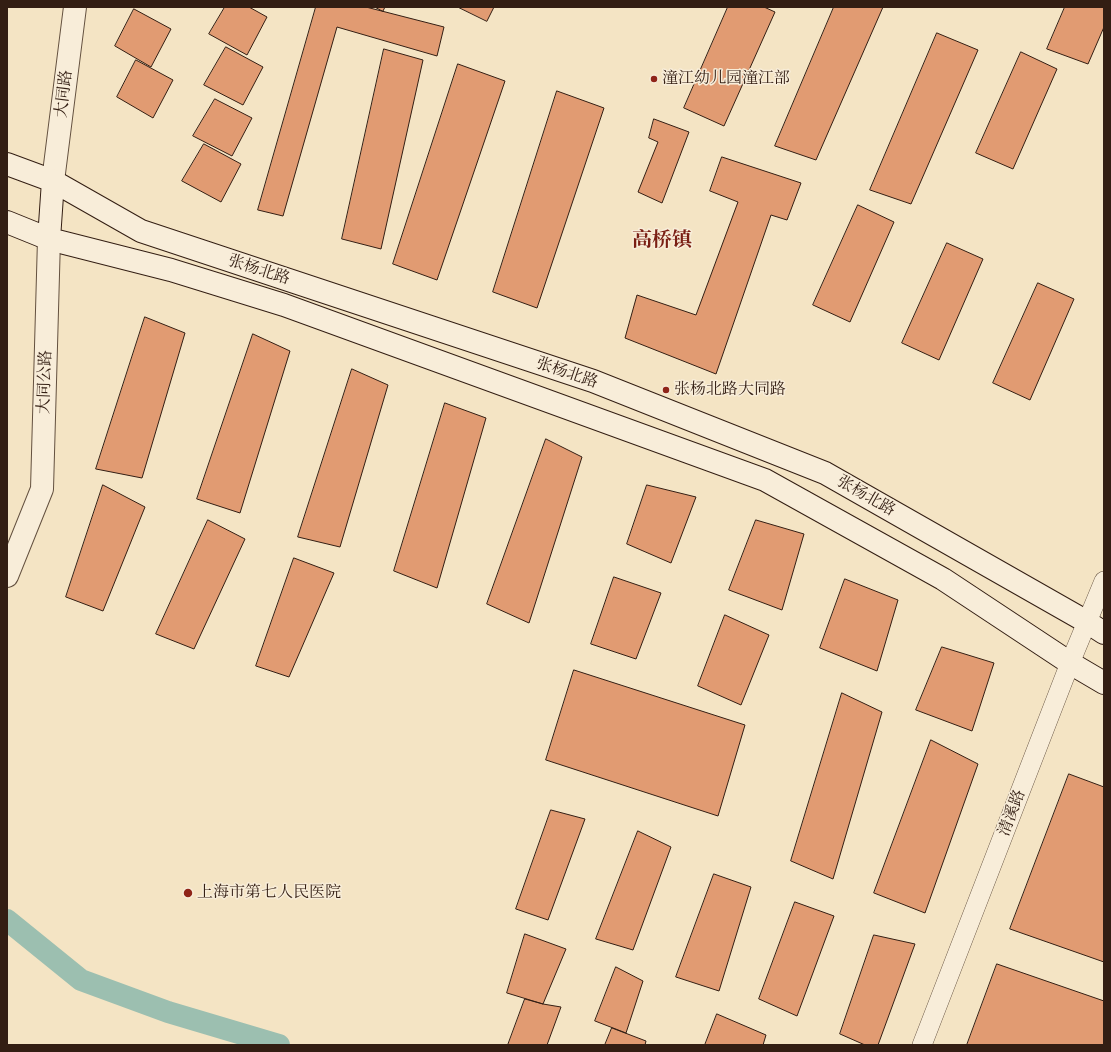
<!DOCTYPE html>
<html>
<head>
<meta charset="utf-8">
<style>
  body { margin:0 }
  #map { position:relative; width:1111px; height:1052px; overflow:hidden; background:#f4e4c4; font-family:"EB Garamond",serif }
  canvas { display:block }
  .frame { position:absolute; inset:0; border:8px solid #331e13; pointer-events:none }
</style>
</head>
<body>
<div id="map">
<canvas width="1111" height="1052"></canvas>
<div class="frame"></div>
</div>
<script>
const context = document.querySelector('canvas').getContext('2d');
context.lineJoin = 'round';
function stroke(path, color, width, dash) {
  context.strokeStyle = color;
  context.lineWidth = width;
  context.lineCap = dash ? 'butt' : 'round';
  context.setLineDash(dash || []);
  context.stroke(path);
}
function fillPath(path, color) {
  context.fillStyle = color;
  context.fill(path, 'evenodd');
}
function label(font, color, halo, rows, align = 'center') {
  context.font = font + ' "EB Garamond","Noto Serif SC",serif';
  context.lineWidth = 3;
  context.setLineDash([]);
  context.textBaseline = 'middle';
  context.strokeStyle = halo;
  context.fillStyle = color;
  for (const [text, x, y, turn = 0] of rows) {
    context.save();
    context.translate(x, y);
    context.rotate((+turn || 0) * Math.PI / 180);
    context.textAlign = isNaN(turn) ? turn : align;
    if (halo) context.strokeText(text, 0, 0);
    context.fillText(text, 0, 0);
    context.restore();
  }
}
stroke(new Path2D(`
  M 7,920 L 81,980 L 168,1012 L 279,1045`), '#9cbfb0', 22);
const building = new Path2D(`
  M 225,7 L 249,7 L 267,17 L 247,55 L 209,34 Z
  M 316,7 L 366,7 L 444,27 L 437,56 L 337,27 L 283,216 L 258,210 Z
  M 375,7 L 385,7 L 383,11 Z
  M 458,7 L 494,7 L 487,21 Z
  M 728,7 L 764,7 L 775,12 L 724,126 L 684,108 Z
  M 834,7 L 883,7 L 816,160 L 775,146 Z
  M 1065,7 L 1104,7 L 1104,27 L 1088,64 L 1047,49 Z
  M 134,9 L 171,29 L 151,67 L 115,46 Z
  M 937,33 L 978,50 L 911,204 L 870,190 Z
  M 226,47 L 263,67 L 243,105 L 204,85 Z
  M 384,49 L 423,60 L 381,249 L 342,239 Z
  M 1021,52 L 1057,69 L 1013,169 L 976,153 Z
  M 136,60 L 173,80 L 153,118 L 117,97 Z
  M 458,64 L 505,81 L 437,280 L 393,264 Z
  M 557,91 L 604,108 L 537,308 L 493,292 Z
  M 215,99 L 252,118 L 232,156 L 193,136 Z
  M 654,119 L 689,132 L 662,203 L 638,192 L 658,142 L 649,138 Z
  M 204,144 L 241,164 L 221,202 L 182,181 Z
  M 722,157 L 801,183 L 787,220 L 771,215 L 716,374 L 625,338 L 637,295 L 696,315 L 738,202 L 710,191 Z
  M 858,205 L 894,222 L 850,322 L 813,305 Z
  M 947,243 L 983,259 L 939,360 L 902,343 Z
  M 1038,283 L 1074,299 L 1030,400 L 993,383 Z
  M 145,317 L 185,333 L 142,478 L 96,469 Z
  M 253,334 L 290,351 L 240,513 L 197,499 Z
  M 352,369 L 388,385 L 340,547 L 298,537 Z
  M 445,403 L 486,418 L 437,588 L 394,571 Z
  M 546,439 L 582,457 L 529,623 L 487,604 Z
  M 103,485 L 145,507 L 103,611 L 66,597 Z
  M 647,485 L 696,497 L 671,563 L 627,544 Z
  M 208,520 L 245,539 L 194,649 L 156,634 Z
  M 756,520 L 804,534 L 782,610 L 729,590 Z
  M 294,558 L 334,573 L 289,677 L 256,666 Z
  M 614,577 L 661,593 L 636,659 L 591,644 Z
  M 845,579 L 898,600 L 877,671 L 820,648 Z
  M 725,615 L 769,635 L 741,705 L 698,686 Z
  M 942,647 L 994,663 L 972,731 L 916,710 Z
  M 574,670 L 745,725 L 718,816 L 546,760 Z
  M 842,693 L 882,712 L 833,879 L 791,861 Z
  M 931,740 L 978,764 L 925,913 L 874,893 Z
  M 1069,774 L 1104,787 L 1104,962 L 1010,929 Z
  M 551,810 L 585,819 L 548,920 L 516,909 Z
  M 638,831 L 671,847 L 633,950 L 596,939 Z
  M 714,874 L 751,887 L 719,991 L 676,977 Z
  M 795,902 L 834,916 L 797,1016 L 759,999 Z
  M 525,934 L 566,949 L 543,1004 L 507,993 Z
  M 874,935 L 915,944 L 878,1045 L 865,1045 L 840,1034 Z
  M 997,964 L 1104,1001 L 1104,1045 L 967,1045 Z
  M 616,967 L 643,981 L 626,1033 L 595,1021 Z
  M 525,999 L 543,1004 L 561,1007 L 547,1045 L 508,1045 Z
  M 717,1014 L 766,1035 L 763,1045 L 705,1045 Z
  M 612,1028 L 646,1041 L 645,1045 L 605,1045 Z`);
fillPath(building, '#e19b72');
stroke(building, '#331e13', 1);
const minor = new Path2D(`
  M 922,1045 L 1070,663 L 1104,581`);
const tertiary = new Path2D(`
  M 53,181 L 75,7
  M 7,576 L 42,489 L 49,239`);
const secondary = new Path2D(`
  M 7,164 L 53,181 L 141,231 L 593,381 L 825,473 L 1087,622 L 1104,633
  M 7,222 L 49,239 L 171,270 L 284,305 L 765,480 L 943,579 L 1070,663 L 1104,683
  M 49,239 L 53,181`);
stroke(minor, '#63503f', 20);
stroke(tertiary, '#63503f', 24);
stroke(secondary, '#331e13', 24);
stroke(minor, '#f8edd9', 19);
stroke(tertiary, '#f8edd9', 22);
stroke(secondary, '#f8edd9', 22);
for (const [x, y, r, color] of [
  [654,79,4,"#8f2418"],
  [666,390,4,"#8f2418"],
  [188,893,5,"#8f2418"]
]) {
  const dot = new Path2D();
  dot.arc(x, y, r, 0, 2 * Math.PI);
  context.fillStyle = color;
  context.fill(dot);
  stroke(dot, '#f8edd9', 1.5);
}
label('16px', '#331e13', '#f8edd9', [
  ["潼江幼儿园潼江部",662,79],
  ["张杨北路大同路",674,390],
  ["上海市第七人民医院",197,893]
], 'left');
label('16px', '#331e13', '#f8edd9', [
  ["大同路",64,94,-83],
  ["张杨北路",259,270,18],
  ["张杨北路",567,373,19],
  ["大同公路",45,382,-88],
  ["张杨北路",866,496,30],
  ["清溪路",1012,813,-69]
]);
label('bold 20px', '#7a1f14', '#f8edd9', [
  ["高桥镇",662,241]
]);
</script>
</body>
</html>
